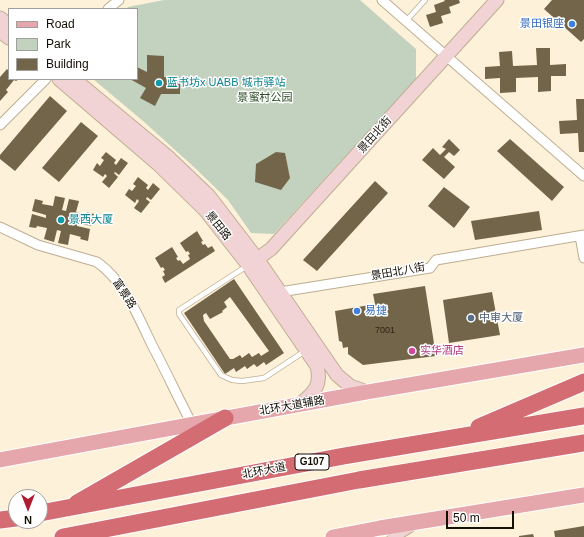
<!DOCTYPE html>
<html>
<head>
<meta charset="utf-8">
<style>
  body { margin:0 }
  #map { position:relative; width:584px; height:537px; overflow:hidden; background:#fef1d9; font-family:Helvetica,sans-serif }
  canvas { display:block }
  .legend { position:absolute; left:8px; top:8px; width:130px; height:72px; box-sizing:border-box; background:#fff; border:1px solid #a19f9b; margin:0; padding:5px 7px; list-style:none; font-size:12px; color:#140f05 }
  .legend li { display:flex; align-items:center; gap:8px; height:20px }
  .legend b { width:20px; border:1px solid #a19f9b }
  .north { position:absolute; left:8px; top:489px; width:40px; height:40px; box-sizing:border-box; background:#fff; border:1px solid #a19f9b; border-radius:50%; rotate:180deg; font-size:11px; font-weight:700; line-height:16px; text-align:center; color:#140f05 }
  .north::after { content:''; display:block; margin:auto; width:14px; height:18px; background:#b01c31; clip-path:polygon(50% 0,100% 100%,50% 72%,0 100%) }
  .scale { position:absolute; left:446px; top:511px; width:68px; height:18px; box-sizing:border-box; border:2px solid #140f05; border-top:0; padding-left:5px; font-size:12px; line-height:14px; white-space:nowrap; color:#140f05; -webkit-text-stroke:3px #fff; paint-order:stroke }
</style>
</head>
<body>
<div id="map">
<canvas width="584" height="537"></canvas>
<ul class="legend">
<li><b style="height:5px;background:#e5a7ab"></b>Road</li>
<li><b style="height:11px;background:#c2d2bf"></b>Park</li>
<li><b style="height:11px;background:#72654a"></b>Building</li>
</ul>
<div class="north">N</div>
<div class="scale">50 m</div>
</div>
<script>
const context = document.querySelector('canvas').getContext('2d');
context.lineJoin = 'round';
function fillPath(path, color) {
  context.fillStyle = color;
  context.fill(path, 'evenodd');
}
function stroke(path, color, width, dash) {
  context.strokeStyle = color;
  context.lineWidth = width;
  context.lineCap = dash ? 'butt' : 'round';
  context.setLineDash(dash || []);
  context.stroke(path);
}
function label(font, color, halo, rows, align = 'center') {
  context.font = font + ' Helvetica,"Noto Sans SC",sans-serif';
  context.lineWidth = 3;
  context.setLineDash([]);
  context.textBaseline = 'middle';
  context.strokeStyle = halo;
  context.fillStyle = color;
  for (const [text, x, y, turn = 0] of rows) {
    context.save();
    context.translate(x, y);
    context.rotate((+turn || 0) * Math.PI / 180);
    context.textAlign = isNaN(turn) ? turn : align;
    if (halo) context.strokeText(text, 0, 0);
    context.fillText(text, 0, 0);
    context.restore();
  }
}
fillPath(new Path2D(`
  M 164,0 L 360,0 L 416,49 L 416,79 L 274,234 L 251,233 L 228,200 L 195,168 L 143,121 L 93,79 L 137,79 L 137,9 L 126,9 L 128,7 Z`), '#c2d2bf');
fillPath(new Path2D(`
  M 444,0 L 459,0 L 460,3 L 449,7 L 451,13 L 441,16 L 443,23 L 430,27 L 426,15 L 436,12 L 434,5 L 445,1 Z
  M 552,0 L 584,0 L 584,39 L 581,42 L 544,9 Z
  M 536,48 L 550,48 L 550,65 L 566,64 L 566,76 L 551,76 L 551,91 L 538,92 L 538,77 L 516,78 L 516,92 L 500,93 L 500,78 L 485,79 L 485,67 L 500,66 L 499,52 L 512,51 L 513,66 L 537,65 Z
  M 147,55 L 164,56 L 164,77 L 180,77 L 180,94 L 161,94 L 155,106 L 140,98 L 146,88 L 130,79 L 137,79 L 137,67 L 147,72 Z
  M 7,69 L 9,71 L 9,79 L 19,79 L 16,81 L 14,80 L 6,90 L 8,92 L 0,101 L 0,77 Z
  M 50,96 L 67,111 L 15,171 L 0,159 L 0,155 Z
  M 576,99 L 584,99 L 584,152 L 579,152 L 578,133 L 560,134 L 559,121 L 577,120 Z
  M 81,122 L 98,136 L 59,182 L 42,168 Z
  M 449,139 L 460,150 L 454,156 L 449,152 L 444,157 L 455,167 L 444,179 L 422,160 L 433,148 L 440,155 L 446,149 L 442,147 Z
  M 510,139 L 564,187 L 552,201 L 497,151 Z
  M 106,152 L 116,160 L 114,163 L 116,165 L 121,158 L 128,163 L 119,175 L 115,172 L 114,173 L 118,177 L 109,188 L 102,182 L 107,176 L 105,174 L 103,177 L 93,170 L 97,163 L 100,166 L 104,160 L 101,158 Z
  M 276,152 L 285,153 L 290,178 L 281,190 L 255,182 L 256,164 Z
  M 138,177 L 148,185 L 146,188 L 148,190 L 153,183 L 160,189 L 151,200 L 147,197 L 146,199 L 150,202 L 141,213 L 134,208 L 139,201 L 137,199 L 135,203 L 125,195 L 129,189 L 132,191 L 136,186 L 133,184 Z
  M 375,181 L 388,193 L 317,271 L 303,260 Z
  M 444,187 L 470,207 L 454,228 L 428,206 Z
  M 55,196 L 65,198 L 62,210 L 66,211 L 69,199 L 79,201 L 76,212 L 86,215 L 87,212 L 94,214 L 91,226 L 77,223 L 77,226 L 90,229 L 88,241 L 80,239 L 81,237 L 70,234 L 68,245 L 58,243 L 61,231 L 57,230 L 54,242 L 44,239 L 47,228 L 37,226 L 36,228 L 29,227 L 32,214 L 46,218 L 46,215 L 32,211 L 35,199 L 43,201 L 42,204 L 53,206 Z
  M 539,211 L 542,230 L 475,240 L 471,221 Z
  M 197,231 L 203,241 L 201,242 L 203,245 L 205,244 L 208,248 L 212,246 L 215,251 L 165,283 L 162,277 L 165,275 L 163,271 L 165,270 L 163,267 L 161,268 L 155,258 L 172,247 L 178,257 L 176,258 L 178,261 L 180,260 L 183,264 L 190,259 L 188,255 L 190,254 L 188,251 L 186,252 L 180,243 Z
  M 234,279 L 284,353 L 266,365 L 264,362 L 257,367 L 254,364 L 247,369 L 245,366 L 236,372 L 234,368 L 225,374 L 184,313 ZM 230,297 L 269,351 L 261,356 L 259,353 L 252,357 L 249,353 L 242,358 L 240,355 L 233,359 L 230,359 L 204,321 L 203,315 L 206,313 L 210,319 L 223,312 L 222,311 L 227,307 L 224,302 Z
  M 425,286 L 436,356 L 363,365 L 348,354 L 348,347 L 343,348 L 342,342 L 339,341 L 335,311 L 375,304 L 373,294 Z
  M 492,292 L 500,335 L 449,343 L 443,300 Z
  M 584,526 L 584,537 L 555,537 L 554,531 Z
  M 533,534 L 534,537 L 519,537 L 519,536 Z`), '#72654a');
const lane = new Path2D(`
  M 406,21 L 425,0
  M 247,266 L 179,310 L 179,314 L 221,375 L 232,380 L 242,381 L 264,378 L 305,351`);
const street = new Path2D(`
  M 382,0 L 584,176
  M 108,9 L 119,0
  M 0,125 L 46,79
  M 0,227 L 38,245 L 97,262 C 124,281 138,316 152,345 C 166,371 178,398 192,424
  M 580,236 L 584,258
  M 280,292 L 430,268 L 436,260 L 584,235`);
const secondary = new Path2D(`
  M 0,18 L 9,25
  M 0,31 L 9,38
  M 59,79 L 158,164 L 205,210 L 248,265 L 317,366 C 322,385 314,393 300,404
  M 74,79 L 167,156 L 209,196 L 258,260 L 337,375 L 350,386 L 367,392
  M 250,264 L 271,249 L 497,0
  M 394,537 L 399,532 L 412,524`);
const primary = new Path2D(`
  M 0,460 L 367,392 L 584,355
  M 333,537 L 380,528 L 584,495`);
const highway = new Path2D(`
  M 479,427 L 584,382
  M 77,503 L 225,418
  M 40,513 L 344,456 L 584,416
  M 0,520 L 16,518
  M 63,537 L 359,480 L 584,443`);
stroke(lane, '#bdae91', 6);
stroke(street, '#bdae91', 11);
stroke(secondary, '#bdae91', 15);
stroke(primary, '#fff', 17);
stroke(highway, '#fff', 19);
stroke(lane, '#fff', 4.5);
stroke(street, '#fff', 9);
stroke(secondary, '#f2d3d5', 13);
stroke(primary, '#e5a7ab', 15);
stroke(highway, '#d46d73', 17);
for (const [x, y, r, color] of [
  [572,24,4,"#3f7fe0"],
  [159,83,4,"#0f9aa8"],
  [61,220,4,"#0f9aa8"],
  [357,311,4,"#3f7fe0"],
  [471,318,4,"#5c6f8a"],
  [412,351,4,"#d1479c"]
]) {
  const dot = new Path2D();
  dot.arc(x, y, r, 0, 2 * Math.PI);
  context.fillStyle = color;
  context.fill(dot);
  stroke(dot, '#fff', 1.5);
}
label('9px', '#2c2416', null, [
  ["7001",385,331]
]);
for (const [x, y, w] of [
  [312,462,34]
]) {
  const box = new Path2D();
  box.roundRect(x - w / 2, y - 8, w, 16, 3);
  context.fillStyle = '#fff';
  context.fill(box);
  stroke(box, '#140f05', 1);
}
label('bold 10px', '#140f05', null, [
  ["G107",312,462]
]);
label('11px', '#366cbe', '#fff', [
  ["景田银座",564,24],
  ["易捷",365,311,"left"]
], 'right');
label('11px', '#0d838f', '#fff', [
  ["蓝书坊x UABB 城市驿站",167,83],
  ["景西大厦",69,220]
], 'left');
label('11px', '#2c4d28', '#fff', [
  ["景蜜村公园",265,98]
]);
label('11px', '#140f05', '#fff', [
  ["景田北街",375,135,-48],
  ["景田路",218,226,51],
  ["景田北八街",398,272,-10],
  ["富景路",124,294,57],
  ["北环大道辅路",292,406,-10],
  ["北环大道",264,471,-11]
]);
label('11px', '#4e5e75', '#fff', [
  ["中审大厦",479,318]
], 'left');
label('11px', '#b23c85', '#fff', [
  ["实华酒店",420,351]
], 'left');
</script>
</body>
</html>
